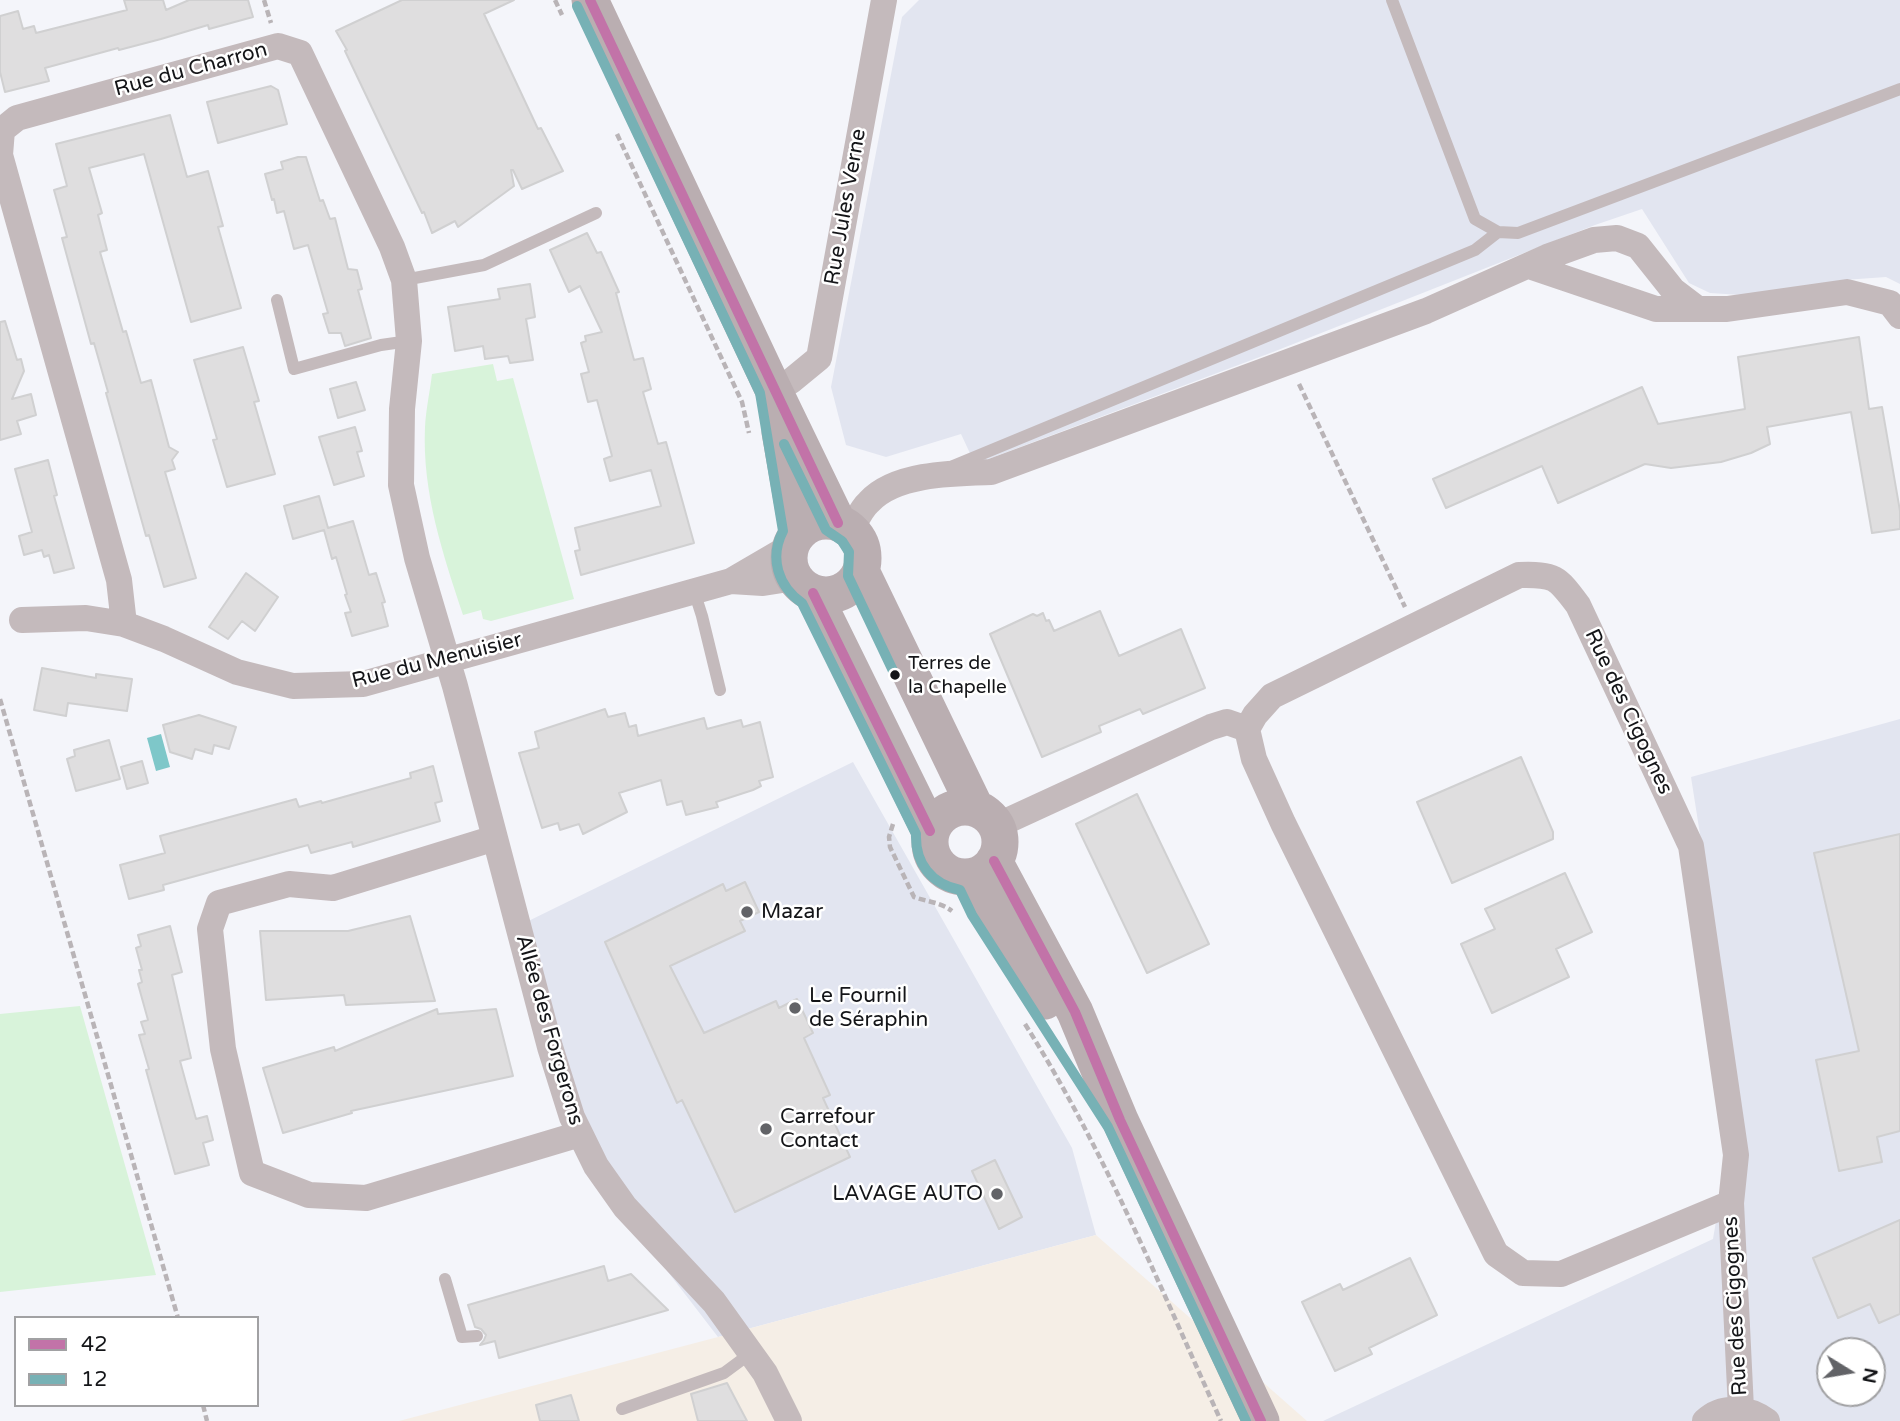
<!DOCTYPE html>
<html>
<head>
<meta charset="utf-8">
<style>
  body { margin:0 }
  #map { position:relative; width:1900px; height:1421px; overflow:hidden; background:#f4f5fa; font-family:"Varela Round",sans-serif }
  canvas { display:block }
  .legend { position:absolute; left:14px; top:1316px; width:245px; height:91px; box-sizing:border-box; background:#fff; border:2px solid #a1a1a3; margin:0; padding:9px 12px; list-style:none; font-size:21px; color:#141518 }
  .legend li { display:flex; align-items:center; gap:14px; height:35px }
  .legend b { width:35px; border:2px solid #a1a1a3 }
  .north { position:absolute; left:1816px; top:1337px; width:70px; height:70px; box-sizing:border-box; background:#fff; border:2px solid #a1a1a3; border-radius:50%; rotate:101deg; font-size:19px; font-weight:700; line-height:28px; text-align:center; color:#141518 }
  .north::after { content:''; display:block; margin:auto; width:24px; height:32px; background:#626367; clip-path:polygon(50% 0,100% 100%,50% 72%,0 100%) }
</style>
</head>
<body>
<div id="map">
<canvas width="1900" height="1421"></canvas>
<ul class="legend">
<li><b style="height:9px;background:#c273a8"></b>42</li>
<li><b style="height:9px;background:#77b1b5"></b>12</li>
</ul>
<div class="north">N</div>
</div>
<script>
const context = document.querySelector('canvas').getContext('2d');
context.lineJoin = 'round';
function fillPath(path, color) {
  context.fillStyle = color;
  context.fill(path, 'evenodd');
}
function stroke(path, color, width, dash) {
  context.strokeStyle = color;
  context.lineWidth = width;
  context.lineCap = dash ? 'butt' : 'round';
  context.setLineDash(dash || []);
  context.stroke(path);
}
function label(font, color, halo, rows, align = 'center') {
  context.font = font + ' "Varela Round",sans-serif';
  context.lineWidth = 5;
  context.setLineDash([]);
  context.textBaseline = 'middle';
  context.strokeStyle = halo;
  context.fillStyle = color;
  for (const [text, x, y, turn = 0] of rows) {
    context.save();
    context.translate(x, y);
    context.rotate((+turn || 0) * Math.PI / 180);
    context.textAlign = isNaN(turn) ? turn : align;
    if (halo) context.strokeText(text, 0, 0);
    context.fillText(text, 0, 0);
    context.restore();
  }
}
fillPath(new Path2D(`
  M 919,0 L 1900,0 L 1900,284 L 1886,277 L 1844,280 L 1741,295 L 1710,293 L 1689,283 L 1642,209 L 1595,225 L 1273,352 L 975,464 L 961,434 L 886,457 L 846,445 L 831,387 L 902,17 Z
  M 1900,719 L 1900,1421 L 1323,1421 L 1713,1239 L 1727,1156 L 1720,962 L 1691,777 ZM 1830,1351 L 1872,1351 L 1872,1393 L 1830,1393 Z
  M 853,762 L 1072,1148 L 1096,1235 L 718,1337 L 571,1146 L 508,931 Z`), '#e2e5f0');
fillPath(new Path2D(`
  M 1096,1235 L 1307,1421 L 399,1421 L 718,1337 Z`), '#f5eee6');
fillPath(new Path2D(`
  M 493,364 L 497,381 L 513,378 L 574,599 L 491,621 L 483,619 L 481,610 L 463,615 C 443,554 422,493 425,427 C 426,409 430,391 432,374 Z
  M 80,1006 L 156,1275 L 0,1292 L 0,1014 Z`), '#d8f3da');
fillPath(new Path2D(`
  M 161,734 L 170,767 L 156,771 L 147,738 Z`), '#7ec7c9');
const building = new Path2D(`
  M 124,0 L 163,0 L 166,10 L 189,0 L 248,0 L 253,17 L 209,29 L 208,25 L 161,39 L 119,50 L 118,48 L 45,68 L 49,81 L 5,92 L 0,72 L 0,16 L 18,11 L 23,29 L 34,26 L 36,33 L 127,10 Z
  M 402,0 L 514,0 L 484,14 L 538,129 L 541,128 L 563,171 L 522,189 L 513,170 L 511,170 L 514,186 L 458,227 L 455,221 L 432,233 L 424,212 L 422,213 L 345,51 L 347,50 L 336,31 Z
  M 271,86 L 278,90 L 287,124 L 218,143 L 207,102 Z
  M 170,115 L 187,177 L 208,171 L 223,226 L 218,227 L 241,308 L 191,322 L 144,154 L 89,168 L 102,213 L 98,215 L 107,250 L 100,252 L 123,332 L 126,331 L 141,383 L 151,380 L 169,447 L 178,452 L 172,460 L 175,469 L 165,472 L 196,578 L 164,587 L 149,535 L 146,536 L 106,393 L 108,392 L 94,343 L 91,344 L 71,271 L 62,238 L 67,237 L 54,190 L 67,186 L 56,144 Z
  M 298,157 L 306,157 L 320,201 L 323,200 L 330,219 L 335,218 L 348,269 L 357,270 L 362,289 L 358,290 L 371,338 L 345,346 L 341,333 L 329,333 L 323,314 L 328,313 L 308,245 L 294,249 L 284,211 L 277,213 L 274,199 L 272,200 L 265,174 L 283,169 L 281,162 Z
  M 587,233 L 597,253 L 601,252 L 619,292 L 616,293 L 634,360 L 643,358 L 651,389 L 643,392 L 658,444 L 666,442 L 694,543 L 581,575 L 575,551 L 580,550 L 575,528 L 661,506 L 651,470 L 610,481 L 604,459 L 612,456 L 597,400 L 588,402 L 581,374 L 589,372 L 581,343 L 586,341 L 585,336 L 602,332 L 580,286 L 569,292 L 550,250 Z
  M 530,284 L 535,317 L 526,319 L 533,360 L 510,363 L 508,356 L 485,359 L 483,346 L 455,351 L 448,307 L 500,299 L 498,289 Z
  M 5,321 L 17,360 L 21,359 L 24,371 L 12,399 L 31,394 L 36,415 L 17,421 L 21,434 L 0,440 L 0,322 Z
  M 1859,337 L 1869,409 L 1882,407 L 1900,511 L 1900,529 L 1872,533 L 1851,412 L 1767,427 L 1770,444 L 1751,453 L 1721,462 L 1671,468 L 1645,464 L 1558,503 L 1542,466 L 1446,508 L 1433,479 L 1642,387 L 1658,424 L 1745,409 L 1738,357 Z
  M 243,347 L 259,401 L 254,402 L 275,474 L 227,487 L 213,440 L 217,439 L 194,360 Z
  M 356,382 L 365,410 L 338,418 L 330,389 Z
  M 355,427 L 362,451 L 357,452 L 364,476 L 334,485 L 319,437 Z
  M 48,460 L 57,495 L 54,496 L 74,568 L 54,573 L 49,555 L 44,557 L 42,550 L 24,555 L 19,536 L 32,532 L 15,469 Z
  M 319,496 L 328,528 L 353,521 L 369,575 L 376,573 L 385,602 L 382,603 L 388,626 L 352,636 L 345,613 L 351,612 L 345,595 L 347,594 L 336,557 L 332,559 L 324,530 L 293,539 L 284,506 Z
  M 246,573 L 278,597 L 255,631 L 242,621 L 228,639 L 209,627 Z
  M 1100,611 L 1119,656 L 1181,629 L 1205,688 L 1143,714 L 1140,709 L 1099,726 L 1101,732 L 1042,757 L 990,634 L 1033,614 L 1037,616 L 1043,613 L 1046,621 L 1049,620 L 1054,631 Z
  M 42,668 L 96,678 L 96,674 L 132,679 L 127,711 L 68,703 L 66,716 L 34,710 Z
  M 605,709 L 608,717 L 625,713 L 629,727 L 636,725 L 638,736 L 704,718 L 707,729 L 741,720 L 743,727 L 760,722 L 773,777 L 759,781 L 761,786 L 753,790 L 716,802 L 718,807 L 686,815 L 682,801 L 667,805 L 661,780 L 619,793 L 627,812 L 583,834 L 579,824 L 560,830 L 558,823 L 542,828 L 519,753 L 539,748 L 535,732 Z
  M 199,715 L 236,727 L 229,749 L 214,745 L 212,754 L 195,749 L 192,759 L 170,752 L 163,725 Z
  M 109,740 L 120,779 L 76,791 L 67,759 L 75,756 L 74,750 Z
  M 1521,757 L 1553,832 L 1553,839 L 1452,883 L 1417,802 Z
  M 142,761 L 148,783 L 127,789 L 121,767 Z
  M 433,766 L 442,801 L 435,803 L 440,821 L 353,847 L 352,842 L 311,853 L 308,845 L 163,885 L 164,890 L 129,899 L 120,865 L 165,853 L 160,836 L 296,799 L 299,807 L 321,801 L 322,803 L 411,778 L 410,773 Z
  M 1137,794 L 1209,944 L 1147,973 L 1076,824 Z
  M 1900,834 L 1900,1131 L 1877,1137 L 1882,1162 L 1839,1171 L 1816,1060 L 1859,1051 L 1814,853 Z
  M 1565,873 L 1592,932 L 1556,949 L 1569,977 L 1492,1013 L 1461,944 L 1495,929 L 1485,909 Z
  M 745,882 L 759,912 L 740,921 L 745,931 L 670,966 L 704,1033 L 776,1001 L 779,1008 L 797,999 L 813,1033 L 804,1038 L 830,1095 L 823,1098 L 850,1157 L 735,1212 L 682,1100 L 677,1103 L 605,942 L 723,884 L 726,891 Z
  M 410,916 L 435,1001 L 346,1005 L 344,995 L 266,1000 L 260,931 L 348,931 Z
  M 170,926 L 182,972 L 172,975 L 191,1058 L 180,1061 L 196,1119 L 207,1116 L 213,1140 L 203,1143 L 209,1165 L 175,1174 L 146,1070 L 149,1069 L 139,1035 L 145,1034 L 141,1022 L 148,1020 L 138,984 L 142,982 L 139,970 L 142,970 L 136,948 L 141,946 L 138,935 Z
  M 437,1009 L 438,1014 L 496,1009 L 513,1076 L 351,1111 L 352,1113 L 283,1133 L 263,1068 L 334,1047 L 335,1051 Z
  M 995,1160 L 1022,1217 L 999,1229 L 972,1171 Z
  M 1900,1220 L 1900,1314 L 1879,1323 L 1870,1304 L 1838,1318 L 1813,1258 Z
  M 1410,1258 L 1437,1315 L 1369,1348 L 1372,1354 L 1335,1371 L 1302,1302 L 1340,1284 L 1343,1290 Z
  M 604,1266 L 608,1281 L 631,1274 L 668,1310 L 499,1358 L 495,1341 L 480,1345 L 484,1340 L 486,1335 L 481,1329 L 475,1327 L 468,1305 Z
  M 727,1383 L 747,1421 L 698,1421 L 691,1394 Z
  M 571,1395 L 579,1421 L 540,1421 L 536,1405 Z`);
fillPath(building, '#dfdedf');
stroke(building, '#d0d0d1', 2);
stroke(new Path2D(`
  M 264,0 L 271,23
  M 555,0 L 562,15
  M 617,134 L 742,402 L 749,433
  M 1299,384 L 1405,607
  M 0,699 L 178,1318
  M 893,824 L 889,837 L 890,847 L 914,897 C 928,902 940,902 952,911
  M 1025,1024 C 1104,1149 1160,1287 1221,1421
  M 203,1405 L 207,1421`), '#b9b4b7', 4.5, [7, 3.5]);
stroke(new Path2D(`
  M 1392,0 L 1475,219 L 1498,232 L 1518,233 L 1900,89
  M 404,280 L 484,265 L 596,213
  M 277,300 L 294,369 L 381,345 L 409,341
  M 953,466 L 1475,250 L 1498,232
  M 694,591 L 702,616 L 720,690
  M 445,1279 L 462,1337 L 477,1336
  M 622,1409 L 724,1373 L 751,1353`), '#c4babc', 12);
stroke(new Path2D(`
  M 1529,266 L 1656,309 L 1698,309
  M 773,389 L 791,381 L 819,358 L 884,0
  M 851,530 C 856,521 861,509 869,502 C 895,473 955,473 991,472 L 1426,311 L 1547,257 L 1594,240 L 1617,238 L 1638,246 L 1673,290 L 1698,309 L 1727,309 L 1847,292 L 1890,303 L 1900,316
  M 731,581 L 763,583 L 795,578
  M 22,620 L 86,618 L 124,624 L 164,639 L 237,672 L 293,686 L 363,684 L 731,581 L 791,546
  M 124,624 L 119,580 L 0,155 L 2,130 L 17,118 L 278,46 L 300,53 L 392,247 L 404,280 L 409,341 L 402,409 L 401,485 L 417,558 L 455,686 L 550,1047 L 572,1117 L 596,1166 L 625,1207 L 714,1302 L 765,1373 L 789,1421
  M 996,826 L 1211,727 L 1227,722 L 1247,729
  M 495,838 L 333,888 L 289,884 L 219,903 L 210,929 L 223,1049 L 252,1173 L 309,1195 L 366,1198 L 580,1134
  M 1731,1203 L 1561,1274 L 1523,1273 L 1496,1254 L 1283,823 L 1254,759 L 1247,729 L 1255,715 L 1272,696 L 1519,575 C 1555,574 1557,577 1578,605 L 1691,846 L 1736,1155 L 1731,1203 L 1741,1409
  M 1705,1421 C 1723,1404 1749,1408 1767,1421`), '#c4babc', 26);
stroke(new Path2D(`
  M 590,0 L 773,389 L 838,523
  M 780,432 L 798,534
  M789 558a37 37 0 1 1 74 0a37 37 0 1 1-74 0Z
  M 861,571 L 975,807
  M 813,593 L 930,831
  M930 842a35 35 0 1 1 70 0a35 35 0 1 1-70 0Z
  M 994,861 L 1075,1012 L 1120,1120 L 1261,1421
  M 969,877 L 984,907 L 1045,1001`), '#baaeb1', 37);
stroke(new Path2D(`
  M 590,0 L 838,523
  M 813,593 L 930,831
  M 994,861 L 1075,1012 L 1120,1120 L 1261,1421`), '#c273a8', 10);
stroke(new Path2D(`
  M 577,6 L 760,393 L 783,531 C 769,558 778,586 802,603 L 916,834 C 915,863 931,884 960,890 L 972,915 L 1108,1127 L 1246,1421
  M 784,444 L 826,530 L 842,541 L 849,552 L 848,576 L 895,675`), '#77b1b5', 10);
for (const [x, y, r, color] of [
  [895,675,6,"#141518"],
  [747,912,7,"#626367"],
  [795,1008,7,"#626367"],
  [766,1129,7,"#626367"],
  [997,1194,7,"#626367"]
]) {
  const dot = new Path2D();
  dot.arc(x, y, r, 0, 2 * Math.PI);
  context.fillStyle = color;
  context.fill(dot);
  stroke(dot, '#fff', 2.5);
}
label('19px', '#141518', '#fff', [
  ["Terres de",908,664],
  ["la Chapelle",908,688]
], 'left');
label('21px', '#141518', '#fff', [
  ["Rue du Charron",191,70,-15],
  ["Rue Jules Verne",846,207,-80],
  ["Rue du Menuisier",437,661,-14],
  ["Rue des Cigognes",1628,712,65],
  ["Allée des Forgerons",549,1030,74],
  ["Rue des Cigognes",1736,1306,-93]
]);
label('21px', '#141518', '#fff', [
  ["Mazar",761,912],
  ["Le Fournil",809,996],
  ["de Séraphin",809,1020],
  ["Carrefour",780,1117],
  ["Contact",780,1141],
  ["LAVAGE AUTO",983,1194,"right"]
], 'left');
</script>
</body>
</html>
